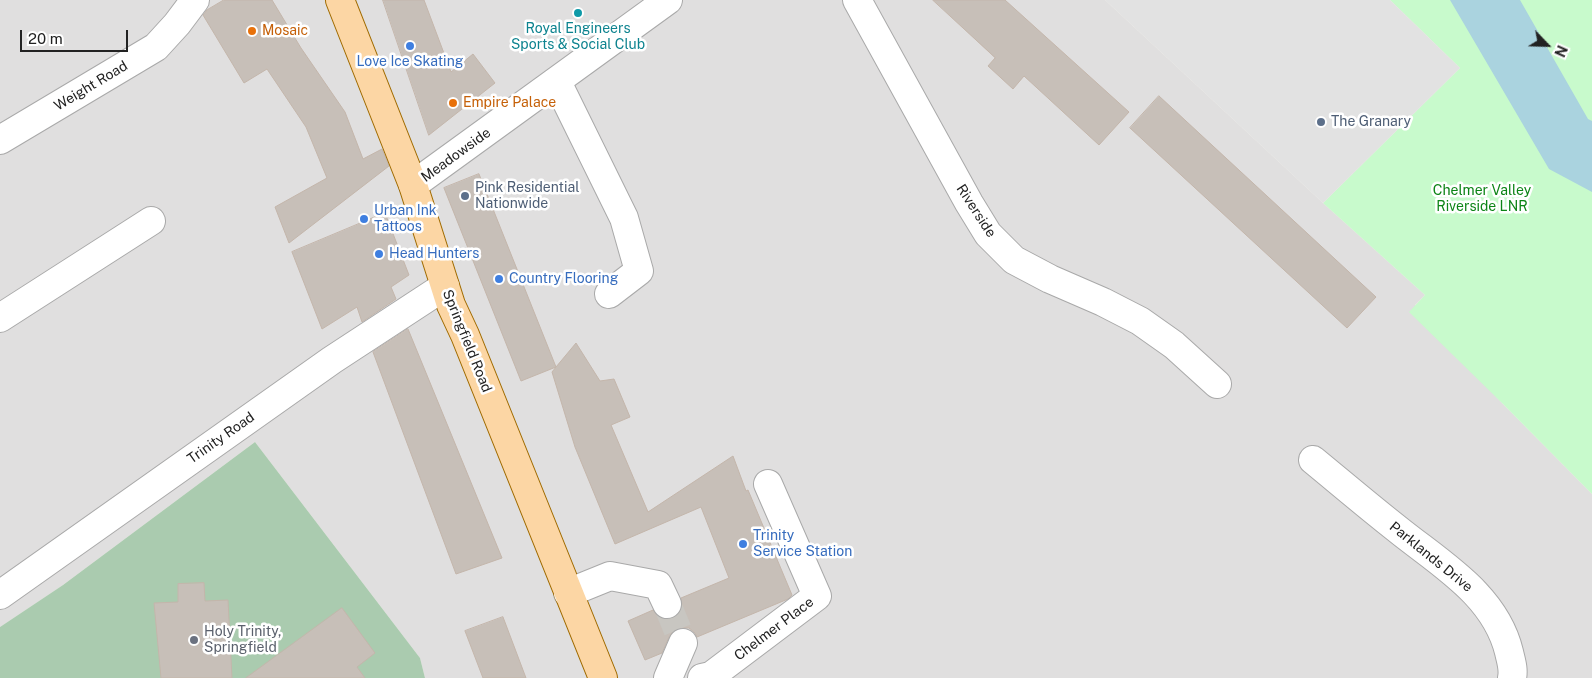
<!DOCTYPE html>
<html>
<head>
<meta charset="utf-8">
<style>
  body { margin:0 }
  #map { position:relative; width:1592px; height:678px; overflow:hidden; background:#f2efe9; font-family:"Public Sans",sans-serif }
  canvas { display:block }
  .north { position:absolute; left:1522px; top:20px; width:50px; height:50px; -webkit-text-stroke:4px #fff; paint-order:stroke; rotate:114deg; font-size:14px; font-weight:700; line-height:20px; text-align:center; color:#222 }
  .north::after { content:''; display:block; margin:auto; width:18px; height:22px; background:#222; clip-path:polygon(50% 0,100% 100%,50% 72%,0 100%) }
  .scale { position:absolute; left:20px; top:30px; width:108px; height:22px; box-sizing:border-box; border:2px solid #222; border-top:0; padding-left:6px; font-size:15px; line-height:18px; white-space:nowrap; color:#222; -webkit-text-stroke:4px #fff; paint-order:stroke }
</style>
</head>
<body>
<div id="map">
<canvas width="1592" height="678"></canvas>
<div class="north">N</div>
<div class="scale">20 m</div>
</div>
<script>
const context = document.querySelector('canvas').getContext('2d');
context.lineJoin = 'round';
function fillPath(path, color) {
  context.fillStyle = color;
  context.fill(path, 'evenodd');
}
function stroke(path, color, width, dash) {
  context.strokeStyle = color;
  context.lineWidth = width;
  context.lineCap = dash ? 'butt' : 'round';
  context.setLineDash(dash || []);
  context.stroke(path);
}
function label(font, color, halo, rows, align = 'center') {
  context.font = font + ' "Public Sans",sans-serif';
  context.lineWidth = 5;
  context.setLineDash([]);
  context.textBaseline = 'middle';
  context.strokeStyle = halo;
  context.fillStyle = color;
  for (const [text, x, y, turn = 0] of rows) {
    context.save();
    context.translate(x, y);
    context.rotate((+turn || 0) * Math.PI / 180);
    context.textAlign = isNaN(turn) ? turn : align;
    if (halo) context.strokeText(text, 0, 0);
    context.fillText(text, 0, 0);
    context.restore();
  }
}
fillPath(new Path2D(`
  M 0,0 L 1105,0 L 1323,203 L 1425,295 L 1415,305 L 1503,404 L 1592,494 L 1592,678 L 425,678 L 420,658 L 255,442 L 63,585 L 0,627 Z`), '#e0dfdf');
fillPath(new Path2D(`
  M 255,442 L 420,658 L 425,678 L 0,678 L 0,627 L 63,585 Z`), '#aacbaf');
fillPath(new Path2D(`
  M 1390,0 L 1592,0 L 1592,494 L 1503,404 L 1409,312 L 1425,295 L 1323,203 L 1460,68 Z`), '#c8facc');
fillPath(new Path2D(`
  M 1105,0 L 1390,0 L 1460,68 L 1323,203 Z`), '#e2e2e2');
fillPath(new Path2D(`
  M 1450,0 L 1520,0 L 1588,119 L 1592,121 L 1592,192 L 1549,169 Z`), '#aad3df');
const building = new Path2D(`
  M 224,0 L 272,0 L 301,48 L 345,112 L 363,159 L 382,149 L 389,166 L 289,243 L 275,207 L 327,178 L 306,127 L 267,69 L 244,83 L 203,15 L 207,10 Z
  M 383,0 L 424,0 L 451,72 L 473,54 L 495,83 L 429,135 Z
  M 933,0 L 1005,0 L 1129,112 L 1099,145 L 1024,76 L 1013,89 L 988,66 L 995,58 Z
  M 1159,96 L 1376,297 L 1347,328 L 1130,128 Z
  M 479,174 L 556,367 L 576,343 L 600,381 L 614,379 L 630,417 L 611,425 L 648,512 L 733,456 L 746,491 L 748,490 L 792,595 L 788,599 L 697,637 L 695,633 L 689,628 L 681,628 L 674,630 L 669,637 L 662,653 L 645,660 L 628,621 L 653,610 L 659,617 L 665,619 L 673,618 L 680,612 L 682,606 L 681,598 L 729,578 L 701,507 L 615,544 L 575,447 L 552,372 L 556,367 L 521,381 L 444,188 Z
  M 385,213 L 409,275 L 391,287 L 396,299 L 362,322 L 357,307 L 322,329 L 292,252 Z
  M 408,329 L 502,558 L 456,574 L 373,352 Z
  M 204,583 L 205,601 L 228,600 L 232,678 L 161,678 L 154,603 L 178,602 L 178,584 Z
  M 342,608 L 375,653 L 357,667 L 365,678 L 246,678 Z
  M 503,617 L 526,678 L 483,678 L 465,631 Z`);
fillPath(building, '#c7bfb8');
stroke(building, '#c4b6ab', 1);
stroke(new Path2D(`
  M 667,604 L 683,643`), '#c8c6c1', 28, [28, 14]);
const minor = new Path2D(`
  M 857,0 L 969,203 L 988,234 L 1014,260 L 1050,279 L 1103,302 L 1140,321 L 1174,345 L 1217,384
  M 557,82 L 624,218 L 639,271 L 609,294
  M 0,140 L 156,47 L 177,24 L 195,0
  M 413,185 L 668,0
  M 0,318 L 151,221
  M 1313,460 C 1341,483 1368,506 1396,528 C 1439,563 1495,594 1509,652 C 1511,661 1514,669 1512,678
  M 568,593 L 610,576 L 658,585 L 667,604
  M 0,595 L 332,360 L 445,286
  M 668,678 L 683,643
  M 702,678 L 711,676 L 817,596 L 768,484`);
const major = new Path2D(`
  M 340,0 L 413,185 L 451,305 L 465,335 L 603,678`);
stroke(minor, '#a9a9a9', 30);
stroke(major, '#a06b00', 30);
stroke(minor, '#fff', 28);
stroke(major, '#fcd6a4', 28);
for (const [x, y, r, color] of [
  [578,13,5,"#0f9aa8"],
  [252,31,5,"#e8710a"],
  [410,46,5,"#3f7fe0"],
  [453,103,5,"#e8710a"],
  [1321,122,5,"#5c6f8a"],
  [465,196,5,"#5c6f8a"],
  [364,219,5,"#3f7fe0"],
  [379,254,5,"#3f7fe0"],
  [499,279,5,"#3f7fe0"],
  [743,544,5,"#3f7fe0"],
  [194,640,5,"#6b7280"]
]) {
  const dot = new Path2D();
  dot.arc(x, y, r, 0, 2 * Math.PI);
  context.fillStyle = color;
  context.fill(dot);
  stroke(dot, '#fff', 2);
}
label('14px', '#0d838f', '#fff', [
  ["Royal Engineers",578,29],
  ["Sports & Social Club",578,45]
]);
label('14px', '#c56008', '#fff', [
  ["Mosaic",262,31],
  ["Empire Palace",463,103]
], 'left');
label('14px', '#366cbe', '#fff', [
  ["Love Ice Skating",410,62,"center"],
  ["Urban Ink",374,211],
  ["Tattoos",374,227],
  ["Head Hunters",389,254],
  ["Country Flooring",509,279],
  ["Trinity",753,536],
  ["Service Station",753,552]
], 'left');
label('14px', '#222', '#fff', [
  ["Weight Road",91,86,-31],
  ["Meadowside",456,155,-36],
  ["Riverside",976,211,57],
  ["Springfield Road",467,341,68],
  ["Trinity Road",221,438,-35],
  ["Parklands Drive",1431,557,39],
  ["Chelmer Place",774,629,-37]
]);
label('14px', '#4e5e75', '#fff', [
  ["The Granary",1331,122],
  ["Pink Residential",475,188],
  ["Nationwide",475,204]
], 'left');
label('14px', '#0c8416', '#fff', [
  ["Chelmer Valley",1482,191],
  ["Riverside LNR",1482,207]
]);
label('14px', '#5b616d', '#fff', [
  ["Holy Trinity,",204,632],
  ["Springfield",204,648]
], 'left');
</script>
</body>
</html>
